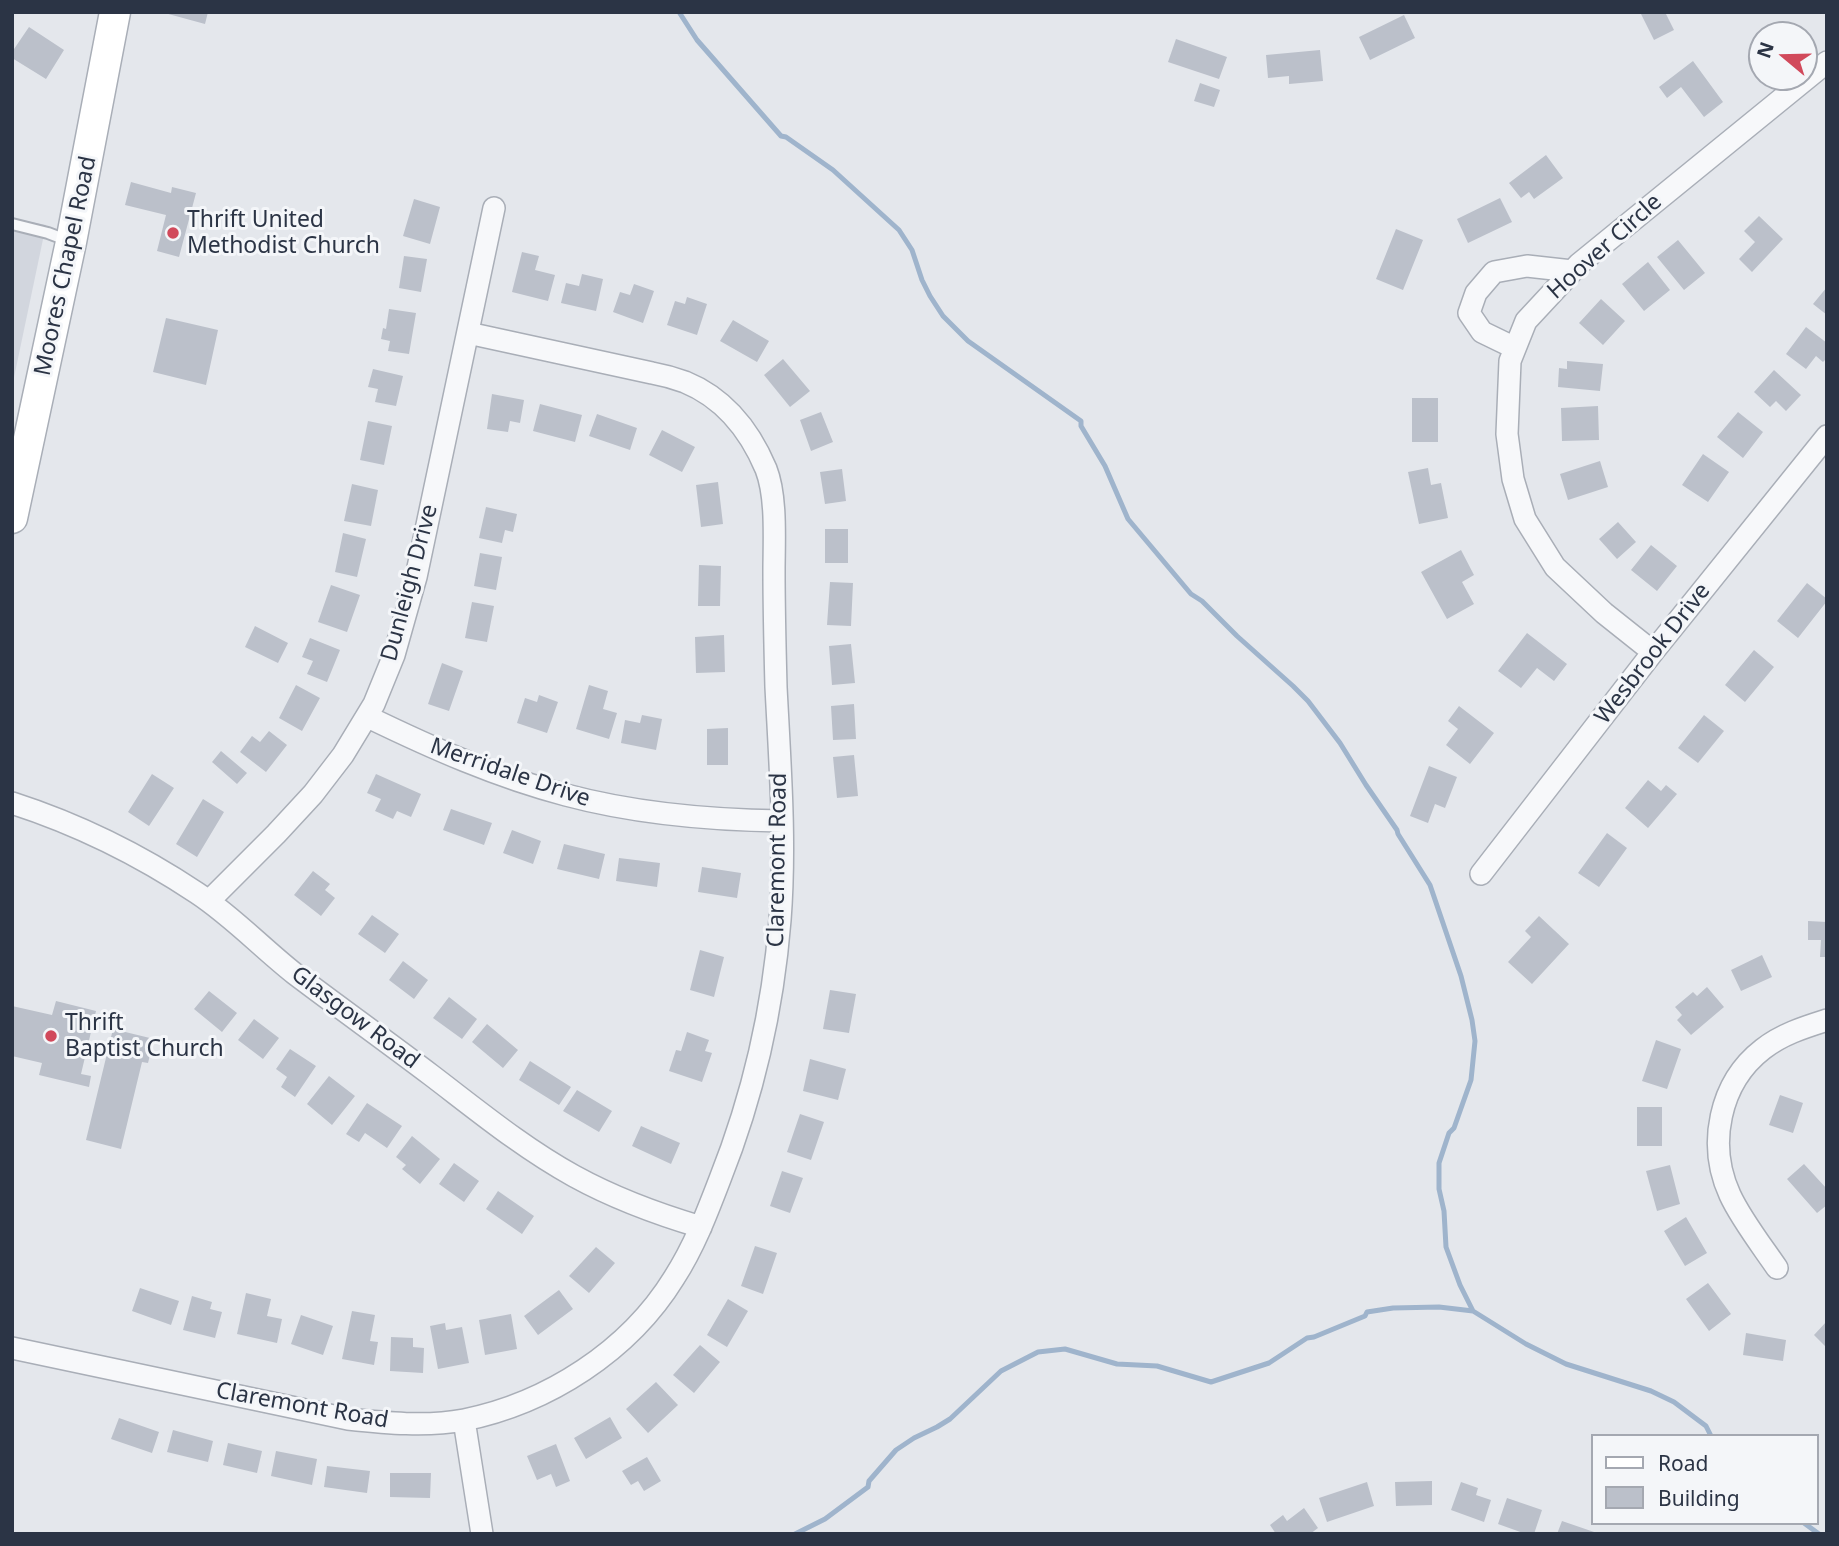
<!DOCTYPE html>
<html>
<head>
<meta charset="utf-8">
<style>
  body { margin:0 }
  #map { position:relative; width:1839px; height:1546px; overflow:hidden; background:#e4e7ec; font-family:"Noto Sans",sans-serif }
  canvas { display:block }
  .frame { position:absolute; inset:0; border:14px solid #2b3445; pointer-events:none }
  .legend { position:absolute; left:1591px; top:1434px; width:228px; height:91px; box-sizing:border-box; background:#f4f6f9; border:2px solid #a4a8b1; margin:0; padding:9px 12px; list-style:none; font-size:21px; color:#2b3445 }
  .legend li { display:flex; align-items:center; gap:14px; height:35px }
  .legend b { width:35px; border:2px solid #a4a8b1 }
  .north { position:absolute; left:1748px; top:21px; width:70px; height:70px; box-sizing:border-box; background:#f4f6f9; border:2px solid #a4a8b1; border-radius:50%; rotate:289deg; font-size:19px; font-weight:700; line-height:28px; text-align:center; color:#2b3445 }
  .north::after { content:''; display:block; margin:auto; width:24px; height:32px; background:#d1495b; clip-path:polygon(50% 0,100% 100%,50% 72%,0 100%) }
</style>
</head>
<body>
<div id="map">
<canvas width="1839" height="1546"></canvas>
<div class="frame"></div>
<ul class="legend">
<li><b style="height:9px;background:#fff"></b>Road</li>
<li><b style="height:19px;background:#bbc0ca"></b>Building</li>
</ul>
<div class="north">N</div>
</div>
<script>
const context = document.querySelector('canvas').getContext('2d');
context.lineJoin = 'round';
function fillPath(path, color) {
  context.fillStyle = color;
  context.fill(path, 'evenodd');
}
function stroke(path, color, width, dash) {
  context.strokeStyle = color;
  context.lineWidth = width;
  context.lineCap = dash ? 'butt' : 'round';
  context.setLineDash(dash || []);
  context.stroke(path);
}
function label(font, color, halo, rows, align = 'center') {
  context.font = font + ' "Noto Sans",sans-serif';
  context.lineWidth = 6;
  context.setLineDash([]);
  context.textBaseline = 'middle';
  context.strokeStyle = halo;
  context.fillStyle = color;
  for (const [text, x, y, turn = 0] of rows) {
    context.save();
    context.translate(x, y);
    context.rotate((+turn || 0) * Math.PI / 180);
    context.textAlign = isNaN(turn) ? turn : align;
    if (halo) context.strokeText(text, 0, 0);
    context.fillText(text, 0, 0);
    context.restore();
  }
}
fillPath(new Path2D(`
  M 12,218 L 46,225 L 12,387 Z`), '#d2d6de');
stroke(new Path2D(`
  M 679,12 L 697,40 L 781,136 L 786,137 L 833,170 L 899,230 L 912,250 L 922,280 L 930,296 L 943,316 L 968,341 L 1081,421 L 1081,426 L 1105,466 L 1128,519 L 1191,594 L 1202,601 L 1237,636 L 1293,686 L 1308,701 L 1340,743 L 1366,785 L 1397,830 L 1398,834 L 1430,885 L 1461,976 L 1472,1020 L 1475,1041 L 1471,1080 L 1454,1128 L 1449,1133 L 1439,1163 L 1439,1189 L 1444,1211 L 1446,1247 L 1460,1285 L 1473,1311
  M 1804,1523 L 1819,1534
  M 795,1534 L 825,1519 L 868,1487 L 869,1481 L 896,1450 L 914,1438 L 937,1427 L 950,1419 L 1001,1371 L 1038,1352 L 1065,1349 L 1117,1364 L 1157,1366 L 1211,1382 L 1269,1363 L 1307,1338 L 1314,1337 L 1365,1316 L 1367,1312 L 1393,1308 L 1439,1307 L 1473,1311 L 1526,1344 L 1566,1364 L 1651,1391 L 1674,1402 L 1706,1426 L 1711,1436`), '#9fb4cc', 5);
fillPath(new Path2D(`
  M 161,12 L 208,12 L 205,24 Z
  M 1640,12 L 1665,12 L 1674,30 L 1654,40 Z
  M 1404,15 L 1415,38 L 1370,60 L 1359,37 Z
  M 29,27 L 64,50 L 46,79 L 12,58 L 12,52 Z
  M 1176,39 L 1227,57 L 1219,79 L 1168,62 Z
  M 1320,50 L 1323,81 L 1289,84 L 1289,76 L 1268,78 L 1266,55 Z
  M 1693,61 L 1723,102 L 1704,117 L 1681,87 L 1667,98 L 1659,87 Z
  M 1200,83 L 1220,90 L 1214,107 L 1194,101 Z
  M 1546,155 L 1563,178 L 1534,199 L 1529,192 L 1521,198 L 1509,183 Z
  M 131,182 L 171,193 L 172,187 L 196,193 L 179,257 L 157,251 L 166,215 L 125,205 Z
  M 1500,198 L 1512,222 L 1468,243 L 1457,219 Z
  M 414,199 L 440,207 L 430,244 L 403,236 Z
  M 1759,216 L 1783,239 L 1752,272 L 1739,259 L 1755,242 L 1744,231 Z
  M 1396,229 L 1423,240 L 1403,290 L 1376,279 Z
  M 1678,240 L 1705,273 L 1684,290 L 1657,257 Z
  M 522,252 L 539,256 L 535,270 L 555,275 L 548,301 L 512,292 Z
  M 404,256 L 427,259 L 421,292 L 399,288 Z
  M 1648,262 L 1670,290 L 1644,311 L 1622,284 Z
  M 582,274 L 603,279 L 596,311 L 561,303 L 566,283 L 579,286 Z
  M 634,284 L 654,291 L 643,323 L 613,312 L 620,292 L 630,295 Z
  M 1827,287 L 1827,315 L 1813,304 Z
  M 687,297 L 707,304 L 697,335 L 667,325 L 675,301 L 685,304 Z
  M 1601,299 L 1625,321 L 1603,345 L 1579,323 Z
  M 389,309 L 416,313 L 409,354 L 388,351 L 390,341 L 381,339 L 383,328 L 386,329 Z
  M 166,318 L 218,330 L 206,385 L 153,372 Z
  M 733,320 L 769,341 L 757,362 L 720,341 Z
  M 1806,327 L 1827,343 L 1827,358 L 1823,362 L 1816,356 L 1806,369 L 1786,354 Z
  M 783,359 L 810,391 L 790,407 L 764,375 Z
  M 1567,361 L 1603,364 L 1600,391 L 1558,387 L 1559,368 L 1567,369 Z
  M 373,369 L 403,376 L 396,406 L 375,402 L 378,389 L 368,387 Z
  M 1774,370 L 1801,395 L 1786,411 L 1776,401 L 1770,407 L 1754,392 Z
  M 492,394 L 524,400 L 520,423 L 510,421 L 508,432 L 487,429 Z
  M 1412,398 L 1438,398 L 1438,442 L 1412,442 Z
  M 540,404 L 582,415 L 575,442 L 533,431 Z
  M 1598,406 L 1599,440 L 1562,441 L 1561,408 Z
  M 821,412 L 833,442 L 811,451 L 800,420 Z
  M 1738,412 L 1763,432 L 1743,458 L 1717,437 Z
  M 597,414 L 637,428 L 630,450 L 589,436 Z
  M 368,421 L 392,426 L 384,465 L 360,460 Z
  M 662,430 L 695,447 L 682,472 L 649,455 Z
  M 1703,454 L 1729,472 L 1708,502 L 1682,485 Z
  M 1600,461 L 1608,487 L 1568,500 L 1560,474 Z
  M 1428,468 L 1431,485 L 1441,483 L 1448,518 L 1419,524 L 1408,472 Z
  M 842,469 L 846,501 L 825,504 L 820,472 Z
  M 718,482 L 723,524 L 701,527 L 696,485 Z
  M 352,484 L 378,490 L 371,526 L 344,521 Z
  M 486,507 L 517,514 L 513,532 L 505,530 L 502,543 L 479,538 Z
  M 1618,522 L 1636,542 L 1617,559 L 1599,539 Z
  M 825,529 L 848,529 L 848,563 L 825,563 Z
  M 343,533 L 366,539 L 357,577 L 335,572 Z
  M 1651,545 L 1677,566 L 1657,591 L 1631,570 Z
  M 1461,550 L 1474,575 L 1462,582 L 1474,604 L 1447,619 L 1421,572 Z
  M 480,553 L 502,557 L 496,590 L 474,586 Z
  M 699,565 L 721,566 L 720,606 L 698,606 Z
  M 830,582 L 853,583 L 851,626 L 827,625 Z
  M 1807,583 L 1827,599 L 1827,601 L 1798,638 L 1777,621 Z
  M 331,585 L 360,595 L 347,632 L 318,622 Z
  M 472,602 L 494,606 L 487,642 L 465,638 Z
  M 255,626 L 288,643 L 278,663 L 245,647 Z
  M 1527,633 L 1567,664 L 1554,681 L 1537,668 L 1521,688 L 1498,671 Z
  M 724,635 L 725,672 L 696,673 L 695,637 Z
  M 310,638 L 340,650 L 327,682 L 307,674 L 313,661 L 302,657 Z
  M 851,644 L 855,683 L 832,685 L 829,646 Z
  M 1754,650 L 1774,667 L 1745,702 L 1725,685 Z
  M 442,663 L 463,671 L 449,711 L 428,704 Z
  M 296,685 L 320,698 L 302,731 L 279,718 Z
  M 589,685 L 608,691 L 603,709 L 617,713 L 609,739 L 576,729 Z
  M 539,695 L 558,702 L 547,733 L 517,723 L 525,698 L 537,702 Z
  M 854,704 L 856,739 L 833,740 L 831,706 Z
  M 1459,706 L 1494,733 L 1470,764 L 1446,745 L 1458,729 L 1448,721 Z
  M 642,715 L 662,719 L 656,750 L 621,743 L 625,720 L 640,723 Z
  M 1704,715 L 1724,731 L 1698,763 L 1678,748 Z
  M 728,728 L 728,765 L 707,765 L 707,729 Z
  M 269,731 L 287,745 L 266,772 L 240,752 L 252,736 L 260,742 Z
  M 221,751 L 247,773 L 237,784 L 212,762 Z
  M 854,755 L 858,796 L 837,798 L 833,757 Z
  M 1429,766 L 1457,777 L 1445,808 L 1435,804 L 1428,823 L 1410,816 Z
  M 152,774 L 174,788 L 149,826 L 128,812 Z
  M 376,774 L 421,794 L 411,817 L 397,811 L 393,819 L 375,811 L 381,799 L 367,793 Z
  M 1648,780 L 1661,791 L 1666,785 L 1677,794 L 1648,828 L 1625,808 Z
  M 203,799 L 224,812 L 197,857 L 176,844 Z
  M 451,809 L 492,823 L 484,845 L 443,830 Z
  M 512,830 L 541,841 L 533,864 L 503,853 Z
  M 1607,833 L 1627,848 L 1599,887 L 1578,873 Z
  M 564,844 L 605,854 L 599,879 L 557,869 Z
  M 619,858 L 660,863 L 657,887 L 616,881 Z
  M 702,867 L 741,873 L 737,898 L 698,892 Z
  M 313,871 L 330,884 L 325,890 L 335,898 L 321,916 L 294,895 Z
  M 372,915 L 399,934 L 385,953 L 358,934 Z
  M 1539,916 L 1569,944 L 1532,984 L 1508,962 L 1531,937 L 1525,931 Z
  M 1808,921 L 1827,922 L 1827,957 L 1820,957 L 1821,940 L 1808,940 Z
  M 700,950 L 724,957 L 714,997 L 690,990 Z
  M 1762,955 L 1772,977 L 1741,991 L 1731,970 Z
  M 403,961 L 428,980 L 414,999 L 389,980 Z
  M 1707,987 L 1724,1007 L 1691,1035 L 1677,1020 L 1682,1015 L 1675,1007 L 1693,992 L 1697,996 Z
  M 830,990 L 856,994 L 849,1033 L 823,1029 Z
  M 209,991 L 237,1013 L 222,1032 L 194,1009 Z
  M 449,997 L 477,1019 L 462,1039 L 433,1018 Z
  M 56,1001 L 96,1011 L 81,1074 L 91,1076 L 89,1087 L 39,1075 L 42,1063 L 12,1056 L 12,1006 L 52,1015 Z
  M 254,1019 L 279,1038 L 263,1059 L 238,1040 Z
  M 487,1024 L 518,1050 L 503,1068 L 472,1042 Z
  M 113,1029 L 154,1039 L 148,1063 L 142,1062 L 121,1149 L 86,1140 Z
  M 687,1032 L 709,1040 L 705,1051 L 712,1053 L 702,1082 L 669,1071 L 676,1050 L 681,1051 Z
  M 1656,1040 L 1681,1049 L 1667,1089 L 1642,1081 Z
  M 290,1049 L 316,1066 L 295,1097 L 281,1087 L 287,1077 L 276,1069 Z
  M 810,1059 L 846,1069 L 838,1100 L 803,1091 Z
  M 530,1061 L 571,1087 L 559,1105 L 519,1080 Z
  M 329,1076 L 355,1096 L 332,1125 L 307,1104 Z
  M 577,1090 L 612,1111 L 599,1132 L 563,1111 Z
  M 1780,1095 L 1803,1103 L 1793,1133 L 1769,1125 Z
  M 367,1103 L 402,1126 L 387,1148 L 365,1133 L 359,1142 L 346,1134 Z
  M 1637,1107 L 1662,1107 L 1662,1146 L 1637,1146 Z
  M 800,1114 L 824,1122 L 811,1160 L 787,1152 Z
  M 641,1126 L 680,1143 L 671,1164 L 632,1146 Z
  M 412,1136 L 440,1159 L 420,1184 L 402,1169 L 406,1165 L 396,1157 Z
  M 454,1163 L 479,1181 L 464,1202 L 439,1184 Z
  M 1804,1164 L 1827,1189 L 1827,1205 L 1817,1213 L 1787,1179 Z
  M 1670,1165 L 1680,1204 L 1657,1211 L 1646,1171 Z
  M 782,1171 L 803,1178 L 790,1213 L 770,1206 Z
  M 498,1191 L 534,1216 L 522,1234 L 486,1209 Z
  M 1686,1217 L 1707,1253 L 1685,1266 L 1664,1231 Z
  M 755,1246 L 777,1253 L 763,1294 L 741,1286 Z
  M 596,1247 L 615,1263 L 589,1293 L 569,1276 Z
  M 1708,1283 L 1731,1314 L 1709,1331 L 1686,1299 Z
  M 140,1288 L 179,1301 L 171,1325 L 132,1311 Z
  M 559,1290 L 573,1309 L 538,1335 L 524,1316 Z
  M 246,1293 L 271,1299 L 267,1316 L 282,1319 L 277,1343 L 237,1334 Z
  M 192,1296 L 212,1302 L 210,1309 L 222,1312 L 215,1338 L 183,1330 Z
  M 728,1299 L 748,1311 L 727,1347 L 707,1335 Z
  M 352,1311 L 375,1315 L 370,1341 L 378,1342 L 374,1365 L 342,1359 Z
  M 511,1314 L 517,1349 L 485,1355 L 479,1320 Z
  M 301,1315 L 333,1326 L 323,1355 L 291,1344 Z
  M 1827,1321 L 1827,1348 L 1814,1335 Z
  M 445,1323 L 446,1330 L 462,1327 L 469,1363 L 438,1369 L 430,1326 Z
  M 1746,1333 L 1786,1340 L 1783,1361 L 1743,1355 Z
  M 391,1337 L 413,1338 L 413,1347 L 424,1348 L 423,1373 L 390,1371 Z
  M 700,1345 L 720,1362 L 694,1393 L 673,1375 Z
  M 656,1382 L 678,1405 L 648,1433 L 626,1409 Z
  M 610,1417 L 622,1438 L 586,1459 L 574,1438 Z
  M 119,1418 L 159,1432 L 152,1453 L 111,1439 Z
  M 173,1430 L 213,1441 L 208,1462 L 167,1452 Z
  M 228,1443 L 262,1451 L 257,1473 L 223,1465 Z
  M 556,1444 L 570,1481 L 556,1487 L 551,1474 L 537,1480 L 527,1456 Z
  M 276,1451 L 317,1459 L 312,1485 L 271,1476 Z
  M 647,1457 L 661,1481 L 644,1491 L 638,1481 L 631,1485 L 622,1471 Z
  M 327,1466 L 370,1471 L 367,1493 L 324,1487 Z
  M 390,1473 L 431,1473 L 430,1498 L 390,1497 Z
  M 1432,1481 L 1432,1505 L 1396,1506 L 1395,1482 Z
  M 1367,1482 L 1374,1506 L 1327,1522 L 1319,1498 Z
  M 1461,1482 L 1478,1488 L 1476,1495 L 1491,1500 L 1484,1522 L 1451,1510 Z
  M 1507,1498 L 1542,1510 L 1534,1534 L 1526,1534 L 1498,1524 Z
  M 1304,1508 L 1318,1528 L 1310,1534 L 1276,1534 L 1270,1525 L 1283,1515 L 1287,1521 Z
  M 1562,1521 L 1597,1533 L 1597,1534 L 1557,1534 Z`), '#bbc0ca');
const lane = new Path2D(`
  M 12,224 L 48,233 L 69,241`);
const street = new Path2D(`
  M 1515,348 L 1482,332 L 1469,313 L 1476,293 L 1494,272 L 1527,266 L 1572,271
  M 1653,652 L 1604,613 L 1555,567 L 1525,519 L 1513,479 L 1507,434 L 1510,361 L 1526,321 L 1579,264 L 1827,62
  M 368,717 C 432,748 497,777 566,795 C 637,814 709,820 782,821
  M 12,803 C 77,824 140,855 197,893 C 232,916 262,948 295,974 C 340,1008 386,1041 431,1075 C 477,1110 523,1148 574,1176 C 614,1198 657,1214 701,1227
  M 1481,874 L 1653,652 L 1827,436
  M 209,901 L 276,834 L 313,794 L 343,755 L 374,704 L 394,655 L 416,577 L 494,208
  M 1777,1268 C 1762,1246 1741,1219 1730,1195 C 1707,1145 1719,1083 1763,1049 C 1782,1034 1805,1027 1827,1020
  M 12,1348 L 348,1419 C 386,1423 427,1427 464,1420 C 548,1403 629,1351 674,1278 C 694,1247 707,1213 720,1179 C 753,1096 773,1008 780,920 C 786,843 780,765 776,687 C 775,649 774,610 774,571 C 774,541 777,497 766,469 C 750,431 724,398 685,382 C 674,378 663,375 652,373 L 468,333
  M 464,1420 L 482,1534`);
const secondary = new Path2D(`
  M 12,518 L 71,242 L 115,12`);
stroke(lane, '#a9aeb7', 14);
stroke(street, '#a9aeb7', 24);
stroke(secondary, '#a9aeb7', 33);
stroke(lane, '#f7f8fa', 10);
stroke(street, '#f7f8fa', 21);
stroke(secondary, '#fff', 30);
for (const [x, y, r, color] of [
  [173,233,7,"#d1495b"],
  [51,1036,7,"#d1495b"]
]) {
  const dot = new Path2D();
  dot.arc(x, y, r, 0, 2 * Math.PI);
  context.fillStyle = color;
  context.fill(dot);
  stroke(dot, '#f4f6f9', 2.5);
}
label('23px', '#2b3445', '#f4f6f9', [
  ["Thrift United",187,220],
  ["Methodist Church",187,246],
  ["Thrift",65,1023],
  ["Baptist Church",65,1049]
], 'left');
label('23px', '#2b3445', '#f4f6f9', [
  ["Hoover Circle",1605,247,-42],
  ["Moores Chapel Road",66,266,-78],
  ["Dunleigh Drive",410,583,-75],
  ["Wesbrook Drive",1653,654,-52],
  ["Merridale Drive",510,773,19],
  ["Claremont Road",778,860,-89],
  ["Glasgow Road",355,1018,37],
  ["Claremont Road",302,1406,10]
]);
</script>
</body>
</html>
